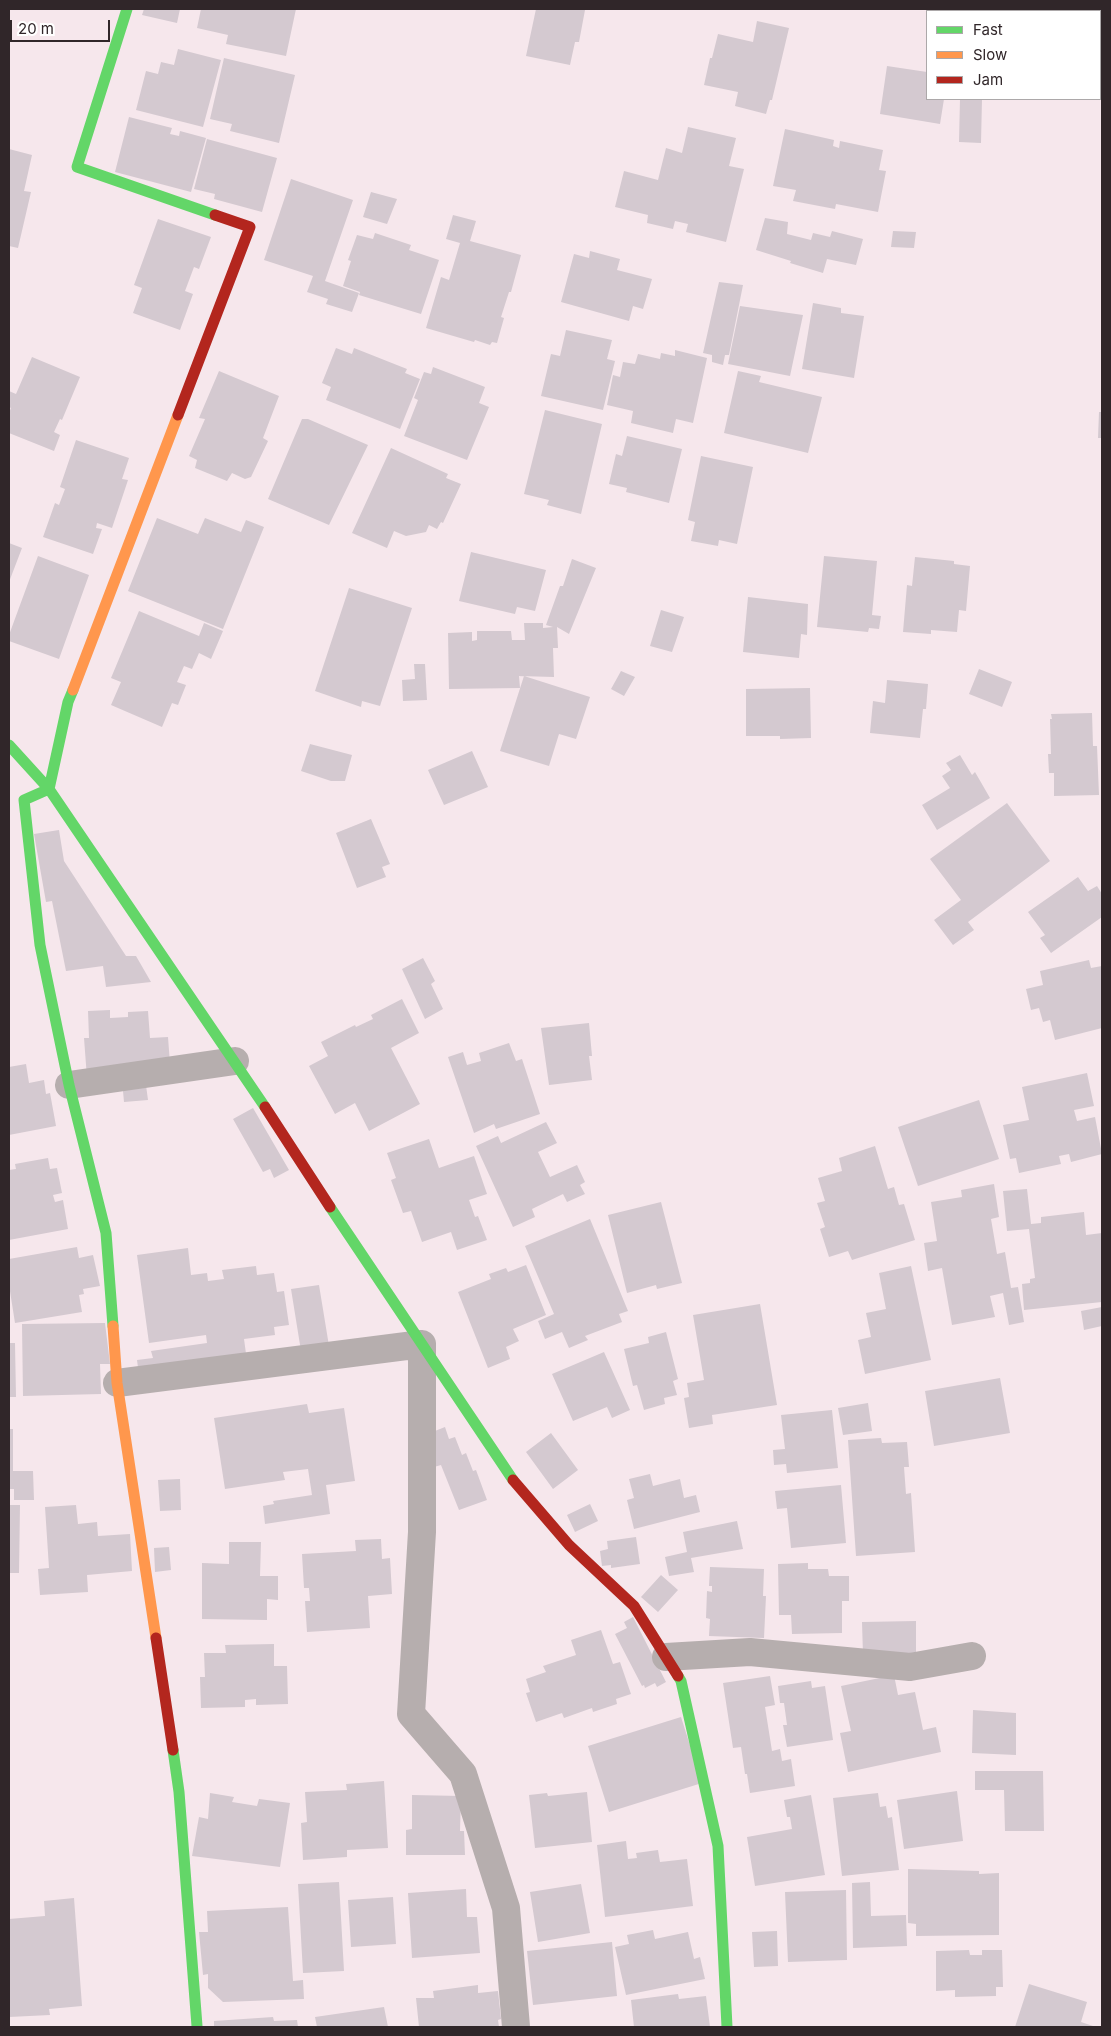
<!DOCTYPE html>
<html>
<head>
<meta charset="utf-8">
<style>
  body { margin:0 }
  #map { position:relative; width:1111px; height:2036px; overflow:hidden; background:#f6e7ec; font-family:Inter,sans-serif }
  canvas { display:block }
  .frame { position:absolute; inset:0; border:10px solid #302629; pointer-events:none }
  .legend { position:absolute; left:926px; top:10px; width:175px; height:90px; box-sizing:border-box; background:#fff; border:1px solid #aca8a9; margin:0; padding:6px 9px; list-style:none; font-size:15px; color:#302629 }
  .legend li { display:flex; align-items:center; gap:10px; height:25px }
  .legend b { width:25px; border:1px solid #aca8a9 }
  .scale { position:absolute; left:10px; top:20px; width:100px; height:22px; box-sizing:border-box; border:2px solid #302629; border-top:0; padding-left:6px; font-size:15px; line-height:18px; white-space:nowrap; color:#302629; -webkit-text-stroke:4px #fff; paint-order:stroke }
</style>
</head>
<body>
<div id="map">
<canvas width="1111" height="2036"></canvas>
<div class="frame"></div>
<ul class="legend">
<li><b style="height:6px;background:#63d668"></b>Fast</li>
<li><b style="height:6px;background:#ff974d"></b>Slow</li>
<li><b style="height:6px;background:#b3261e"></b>Jam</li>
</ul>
<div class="scale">20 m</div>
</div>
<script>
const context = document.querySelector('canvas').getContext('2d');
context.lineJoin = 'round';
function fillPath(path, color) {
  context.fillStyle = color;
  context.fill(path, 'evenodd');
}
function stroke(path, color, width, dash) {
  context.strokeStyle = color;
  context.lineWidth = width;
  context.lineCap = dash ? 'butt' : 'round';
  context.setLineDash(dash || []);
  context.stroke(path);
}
fillPath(new Path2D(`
  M 144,9 L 180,9 L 177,23 L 142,15 Z
  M 201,9 L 296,9 L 286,56 L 226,44 L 228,35 L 197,28 Z
  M 536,9 L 585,10 L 579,42 L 575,42 L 570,65 L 526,56 Z
  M 757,21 L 789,28 L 772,100 L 770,100 L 766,114 L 735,106 L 738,92 L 704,85 L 710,58 L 712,58 L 718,34 L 753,42 Z
  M 178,49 L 221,60 L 203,127 L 136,110 L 146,71 L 158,74 L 161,62 L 174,65 Z
  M 224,58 L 295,75 L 279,143 L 230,131 L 232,124 L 210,119 Z
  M 887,66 L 927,72 L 927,99 L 944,99 L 940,124 L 880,114 Z
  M 960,99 L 982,99 L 981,143 L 959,142 Z
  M 129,117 L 172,128 L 170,134 L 179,136 L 180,131 L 206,138 L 191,192 L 115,172 Z
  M 688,127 L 736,138 L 729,166 L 744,169 L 726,242 L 686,232 L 688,224 L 675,221 L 673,229 L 647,223 L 648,215 L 615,207 L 624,171 L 658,180 L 666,148 L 682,153 Z
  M 785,129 L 834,140 L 833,146 L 839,148 L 840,141 L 883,150 L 879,170 L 886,171 L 878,212 L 836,204 L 835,209 L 793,201 L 796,190 L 773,186 Z
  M 207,139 L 277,158 L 262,212 L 214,199 L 215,194 L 194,189 Z
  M 9,149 L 32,155 L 24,191 L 31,192 L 18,248 L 9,246 Z
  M 291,179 L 353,200 L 325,281 L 359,293 L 352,312 L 326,304 L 328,299 L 307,292 L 313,276 L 264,260 Z
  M 371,192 L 397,199 L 387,224 L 363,217 Z
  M 453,215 L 476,221 L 470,241 L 521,255 L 511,292 L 509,292 L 501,317 L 504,318 L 497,343 L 492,342 L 490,345 L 475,340 L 474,342 L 426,328 L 441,277 L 449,280 L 460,243 L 446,239 Z
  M 765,218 L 788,222 L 787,234 L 811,240 L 813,233 L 830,237 L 832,231 L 863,239 L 856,265 L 827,259 L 823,273 L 790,263 L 791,261 L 756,250 Z
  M 158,219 L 211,237 L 199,269 L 194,267 L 185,291 L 193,294 L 180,330 L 133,313 L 142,288 L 134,285 Z
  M 893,231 L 916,232 L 914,248 L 891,247 Z
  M 375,233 L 411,245 L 409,250 L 439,260 L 421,314 L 359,295 L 360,292 L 343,286 L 351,261 L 348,260 L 357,235 L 373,239 Z
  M 590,251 L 620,259 L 617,270 L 652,279 L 643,309 L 633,306 L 629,321 L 561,302 L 574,254 L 589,258 Z
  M 719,282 L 743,285 L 729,355 L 725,355 L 723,365 L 712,362 L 712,355 L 703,353 Z
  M 813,303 L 841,308 L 841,313 L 864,316 L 854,378 L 802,369 Z
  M 740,306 L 803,315 L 790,376 L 728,364 Z
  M 566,330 L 612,340 L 607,359 L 615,361 L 603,410 L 541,396 L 551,354 L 560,356 Z
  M 336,348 L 352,354 L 354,348 L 407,369 L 405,373 L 420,379 L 400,429 L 326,400 L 331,387 L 322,383 Z
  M 675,350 L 707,358 L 693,423 L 676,419 L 673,433 L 631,423 L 633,411 L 607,405 L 613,375 L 620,377 L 623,362 L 635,364 L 638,354 L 660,359 L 661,353 L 675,356 Z
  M 32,357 L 80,377 L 62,420 L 60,419 L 54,432 L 60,435 L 54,451 L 9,433 L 9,413 L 11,408 L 9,407 L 9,391 L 16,394 Z
  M 433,367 L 485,387 L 479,403 L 489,407 L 467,460 L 404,436 L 418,400 L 414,398 L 424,372 L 431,374 Z
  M 219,371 L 279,396 L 263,438 L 268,441 L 251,477 L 245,479 L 232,473 L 227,481 L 195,468 L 197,460 L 189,456 L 205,419 L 199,418 Z
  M 738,371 L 761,376 L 759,382 L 822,397 L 808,453 L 724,433 Z
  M 545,410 L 602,424 L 581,514 L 547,505 L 549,500 L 524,494 Z
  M 1099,412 L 1102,412 L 1102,438 L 1098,438 Z
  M 302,419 L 308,419 L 368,445 L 329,525 L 268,499 Z
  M 627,436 L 682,449 L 669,503 L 626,492 L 627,488 L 609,484 L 616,454 L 622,456 Z
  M 76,440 L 129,458 L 122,479 L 128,480 L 112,528 L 97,523 L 96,528 L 102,529 L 93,554 L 43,537 L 55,503 L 59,505 L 65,489 L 60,487 Z
  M 391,448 L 448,474 L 446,478 L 461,484 L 443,523 L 441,522 L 437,529 L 429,525 L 426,532 L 406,536 L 394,531 L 387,548 L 352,533 Z
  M 701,456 L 753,467 L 737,544 L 719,540 L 718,546 L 691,541 L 695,522 L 688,520 Z
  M 157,518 L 198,534 L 205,518 L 241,532 L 246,520 L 264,527 L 223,629 L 128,591 Z
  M 9,543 L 22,548 L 9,582 Z
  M 471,552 L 546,570 L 535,611 L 517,607 L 515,614 L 459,601 Z
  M 38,556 L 89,575 L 59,659 L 9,641 L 9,635 Z
  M 824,556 L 877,561 L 872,615 L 881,616 L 879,629 L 869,628 L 868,632 L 817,627 Z
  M 915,557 L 954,561 L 954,564 L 970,566 L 966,611 L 959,610 L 957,632 L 931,630 L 931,634 L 903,632 L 907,585 L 912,586 Z
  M 572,559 L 596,568 L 569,634 L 557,627 L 558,648 L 553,648 L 554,677 L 519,676 L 520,688 L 449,689 L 448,633 L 472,632 L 472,641 L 477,640 L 477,631 L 511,631 L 512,640 L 525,640 L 524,623 L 543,623 L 543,628 L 553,627 L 546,625 L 560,586 L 563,586 Z
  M 349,588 L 412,608 L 380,706 L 362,701 L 361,707 L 315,691 Z
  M 748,597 L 808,604 L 807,635 L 801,634 L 799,658 L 743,652 Z
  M 661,610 L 684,617 L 672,652 L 650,646 Z
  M 139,611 L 199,636 L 204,623 L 223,631 L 211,659 L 199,653 L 192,669 L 184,666 L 177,682 L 186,685 L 178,705 L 172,703 L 162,727 L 111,705 L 121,682 L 111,678 Z
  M 414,664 L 425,664 L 427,700 L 403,701 L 402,680 L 415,679 Z
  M 979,669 L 1012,682 L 1002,707 L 969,694 Z
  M 621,671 L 635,677 L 624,696 L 611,689 Z
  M 524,676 L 590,697 L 576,739 L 559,734 L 549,766 L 500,751 Z
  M 887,680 L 928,684 L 926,709 L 923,709 L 920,738 L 870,733 L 873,701 L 885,703 Z
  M 810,688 L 811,738 L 780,739 L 780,736 L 746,736 L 746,689 Z
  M 1092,713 L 1093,746 L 1097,746 L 1099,795 L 1054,796 L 1054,773 L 1049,773 L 1048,754 L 1051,754 L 1050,719 L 1052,719 L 1051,714 Z
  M 310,744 L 352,755 L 345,781 L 331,781 L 301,771 Z
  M 472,751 L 488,787 L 444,805 L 428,770 Z
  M 960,755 L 972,775 L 975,772 L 990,798 L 937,830 L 922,805 L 950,788 L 942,776 L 951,770 L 946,763 Z
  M 1007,803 L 1050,861 L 968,922 L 974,930 L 953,945 L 934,920 L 961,900 L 930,859 Z
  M 371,819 L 390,864 L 382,867 L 386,877 L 357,888 L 336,833 Z
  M 59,830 L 64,861 L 126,956 L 136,956 L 151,982 L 106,987 L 103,966 L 66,971 L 52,901 L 46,902 L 34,834 Z
  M 1078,877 L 1088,891 L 1097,886 L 1102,894 L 1102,917 L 1051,953 L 1040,938 L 1045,935 L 1028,912 Z
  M 423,958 L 435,981 L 431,984 L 443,1009 L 425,1019 L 402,969 Z
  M 1089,960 L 1091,968 L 1102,966 L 1102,1028 L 1055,1040 L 1050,1020 L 1043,1022 L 1039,1008 L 1031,1010 L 1026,989 L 1043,985 L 1040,971 Z
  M 402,999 L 419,1033 L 391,1048 L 420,1104 L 369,1131 L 355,1103 L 335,1114 L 309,1066 L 328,1056 L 321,1042 L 355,1025 L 356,1027 L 373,1019 L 371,1015 Z
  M 110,1010 L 110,1018 L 128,1017 L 128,1012 L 148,1011 L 150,1038 L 168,1037 L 170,1064 L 87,1078 L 84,1038 L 89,1038 L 88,1011 Z
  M 589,1023 L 592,1056 L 589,1056 L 592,1080 L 549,1085 L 541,1028 Z
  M 509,1043 L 516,1061 L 522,1059 L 540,1114 L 496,1129 L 494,1124 L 474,1133 L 448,1057 L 463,1052 L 467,1065 L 481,1061 L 479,1053 Z
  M 26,1064 L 29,1083 L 44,1080 L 46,1094 L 50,1093 L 56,1126 L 9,1135 L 9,1067 Z
  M 1087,1073 L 1094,1106 L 1074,1110 L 1077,1121 L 1095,1117 L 1102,1154 L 1071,1162 L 1069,1154 L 1059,1156 L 1061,1164 L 1019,1173 L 1016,1158 L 1010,1159 L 1003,1125 L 1029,1120 L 1022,1087 Z
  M 145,1078 L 148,1100 L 124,1102 L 122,1080 Z
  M 979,1100 L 999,1159 L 918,1186 L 898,1127 Z
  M 253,1108 L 289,1170 L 274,1178 L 270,1169 L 263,1172 L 233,1119 Z
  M 546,1122 L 557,1143 L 538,1152 L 550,1177 L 577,1165 L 585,1182 L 580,1185 L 585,1194 L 567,1202 L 563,1194 L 532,1209 L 535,1217 L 513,1227 L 476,1146 L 498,1136 L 501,1143 Z
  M 429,1139 L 439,1168 L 474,1156 L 487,1194 L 469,1200 L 475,1217 L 478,1216 L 487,1240 L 457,1250 L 451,1232 L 422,1242 L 411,1211 L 403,1213 L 391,1180 L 396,1178 L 387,1153 Z
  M 875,1146 L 888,1189 L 894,1187 L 899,1205 L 904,1204 L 915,1240 L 852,1260 L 848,1251 L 829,1257 L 820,1229 L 825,1227 L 817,1203 L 825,1201 L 818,1178 L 842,1171 L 839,1158 Z
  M 48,1158 L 50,1169 L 57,1168 L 62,1193 L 53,1195 L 55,1202 L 63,1200 L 68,1229 L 9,1240 L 9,1170 L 16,1169 L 15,1164 Z
  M 994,1184 L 999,1217 L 991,1219 L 997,1254 L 1005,1252 L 1011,1288 L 1018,1287 L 1024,1322 L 1009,1325 L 1003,1293 L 990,1296 L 995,1317 L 952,1325 L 942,1268 L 928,1271 L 924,1243 L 937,1241 L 931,1202 L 962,1197 L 961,1190 Z
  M 1027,1189 L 1031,1224 L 1041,1223 L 1041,1217 L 1084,1212 L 1086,1235 L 1102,1233 L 1102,1302 L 1024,1310 L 1022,1284 L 1030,1283 L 1030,1279 L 1035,1278 L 1029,1229 L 1007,1231 L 1003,1191 Z
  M 661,1202 L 682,1283 L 657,1289 L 656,1285 L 627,1293 L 608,1215 Z
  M 590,1219 L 628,1311 L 619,1314 L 622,1322 L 585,1336 L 588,1340 L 569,1348 L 562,1332 L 545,1339 L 538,1321 L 554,1314 L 525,1246 Z
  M 77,1247 L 79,1258 L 93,1255 L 100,1286 L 83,1289 L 84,1294 L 79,1295 L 82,1312 L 15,1323 L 9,1285 L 9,1259 Z
  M 188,1248 L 191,1275 L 207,1273 L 208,1281 L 224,1279 L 222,1270 L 256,1266 L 257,1275 L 274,1273 L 277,1292 L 284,1291 L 289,1325 L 274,1327 L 275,1335 L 244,1339 L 247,1361 L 139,1375 L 137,1360 L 153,1358 L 151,1351 L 207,1343 L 206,1335 L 149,1343 L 137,1255 Z
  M 526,1265 L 546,1315 L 513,1329 L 519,1341 L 506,1347 L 510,1359 L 488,1368 L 458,1292 L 491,1279 L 489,1274 L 506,1268 L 508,1272 Z
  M 911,1266 L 931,1360 L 865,1374 L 858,1340 L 871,1337 L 866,1313 L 886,1309 L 879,1273 Z
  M 319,1285 L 329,1346 L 301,1351 L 291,1289 Z
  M 760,1304 L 777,1405 L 712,1415 L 713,1424 L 689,1428 L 684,1398 L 689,1397 L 687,1383 L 704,1380 L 693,1315 Z
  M 1102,1307 L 1102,1326 L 1084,1330 L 1081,1311 Z
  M 105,1323 L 110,1364 L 100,1364 L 101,1394 L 23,1396 L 22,1324 Z
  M 666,1332 L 678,1379 L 673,1381 L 677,1395 L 664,1398 L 665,1404 L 644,1410 L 637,1385 L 633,1386 L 624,1349 L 649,1343 L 648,1337 Z
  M 9,1343 L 15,1343 L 16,1397 L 9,1397 Z
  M 604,1352 L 630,1410 L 612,1418 L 607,1407 L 573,1421 L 552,1374 Z
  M 1000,1378 L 1010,1433 L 934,1446 L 925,1391 Z
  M 868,1403 L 872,1431 L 843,1435 L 838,1408 Z
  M 307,1404 L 309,1413 L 344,1408 L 355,1481 L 326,1485 L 330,1514 L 265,1524 L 263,1506 L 274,1504 L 273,1501 L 312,1495 L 308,1469 L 283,1472 L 285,1480 L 225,1489 L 214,1418 Z
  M 832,1410 L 838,1468 L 787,1473 L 786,1464 L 774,1465 L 773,1450 L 785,1449 L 781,1415 Z
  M 445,1427 L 449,1439 L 455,1437 L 462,1455 L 466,1453 L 473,1471 L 476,1470 L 487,1500 L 459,1510 L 441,1465 L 434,1467 L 430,1433 Z
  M 9,1429 L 13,1429 L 13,1471 L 33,1471 L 34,1500 L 14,1500 L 14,1489 L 9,1489 Z
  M 551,1433 L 578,1470 L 553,1489 L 526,1452 Z
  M 881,1438 L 882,1443 L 907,1442 L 909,1467 L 904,1467 L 906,1494 L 911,1493 L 915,1552 L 856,1556 L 848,1440 Z
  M 650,1474 L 653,1486 L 680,1479 L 684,1498 L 696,1495 L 700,1512 L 634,1529 L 627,1500 L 634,1498 L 629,1479 Z
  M 180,1479 L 181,1510 L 160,1511 L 158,1480 Z
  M 841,1485 L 846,1543 L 791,1548 L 787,1508 L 777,1509 L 775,1491 Z
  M 590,1504 L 598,1521 L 575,1532 L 567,1515 Z
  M 9,1505 L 20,1505 L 19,1573 L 9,1573 Z
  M 76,1505 L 78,1524 L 97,1522 L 98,1536 L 130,1534 L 132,1571 L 87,1575 L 88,1592 L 40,1595 L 38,1569 L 49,1568 L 45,1507 Z
  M 737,1521 L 743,1549 L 691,1558 L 694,1572 L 669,1576 L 665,1557 L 687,1552 L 683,1532 Z
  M 636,1537 L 640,1564 L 611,1568 L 611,1565 L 602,1566 L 600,1551 L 608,1549 L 607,1541 Z
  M 381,1539 L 382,1559 L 390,1558 L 392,1594 L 368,1596 L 370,1628 L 307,1632 L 305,1601 L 310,1601 L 309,1588 L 304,1588 L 302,1554 L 356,1551 L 355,1540 Z
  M 229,1542 L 261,1542 L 260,1576 L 278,1576 L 278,1600 L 267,1599 L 267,1620 L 202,1619 L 202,1563 L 229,1564 Z
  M 169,1547 L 171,1570 L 155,1572 L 154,1548 Z
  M 808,1563 L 808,1569 L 828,1569 L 829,1576 L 849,1576 L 849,1601 L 842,1601 L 842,1633 L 792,1634 L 791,1615 L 779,1615 L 778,1564 Z
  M 710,1567 L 764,1569 L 763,1596 L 766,1596 L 764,1638 L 709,1636 L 710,1619 L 706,1618 L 707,1591 L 712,1592 L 712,1586 L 709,1586 Z
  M 661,1575 L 678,1590 L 658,1612 L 641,1597 Z
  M 633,1617 L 666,1682 L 657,1687 L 655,1683 L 645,1688 L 644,1685 L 642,1686 L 615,1634 L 627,1628 L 624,1622 Z
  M 916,1621 L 916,1655 L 863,1655 L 862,1622 Z
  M 601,1630 L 613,1664 L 620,1662 L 631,1694 L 616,1699 L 617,1704 L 593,1712 L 592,1708 L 564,1718 L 562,1713 L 536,1722 L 526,1693 L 530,1692 L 526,1679 L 546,1672 L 543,1666 L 576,1655 L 571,1640 Z
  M 274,1644 L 274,1666 L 287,1666 L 288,1704 L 256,1705 L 256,1699 L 245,1700 L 245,1707 L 201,1708 L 200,1677 L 205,1677 L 204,1653 L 226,1653 L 225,1645 Z
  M 894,1675 L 898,1695 L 915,1692 L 923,1730 L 936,1727 L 941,1752 L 848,1772 L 840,1733 L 851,1731 L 841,1686 Z
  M 770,1676 L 775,1705 L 765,1707 L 772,1751 L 780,1749 L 782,1761 L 791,1759 L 795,1786 L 750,1793 L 747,1774 L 745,1774 L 741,1747 L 733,1748 L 723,1683 Z
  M 811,1681 L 812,1688 L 825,1686 L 833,1740 L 787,1747 L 783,1725 L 787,1725 L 784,1703 L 780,1703 L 778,1686 Z
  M 973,1710 L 1016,1713 L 1016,1755 L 972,1753 Z
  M 681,1717 L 702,1783 L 609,1812 L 588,1746 Z
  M 975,1771 L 1043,1771 L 1044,1831 L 1005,1831 L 1004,1790 L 975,1790 Z
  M 384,1781 L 388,1848 L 347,1850 L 347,1857 L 303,1860 L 301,1823 L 307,1822 L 305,1792 L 347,1790 L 346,1784 Z
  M 957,1791 L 963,1841 L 904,1849 L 897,1800 Z
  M 587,1792 L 592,1842 L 535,1848 L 529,1795 L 547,1793 L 548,1796 Z
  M 210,1793 L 234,1797 L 232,1802 L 257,1806 L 259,1799 L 290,1803 L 280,1867 L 192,1856 L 199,1817 L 208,1819 Z
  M 878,1793 L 880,1807 L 886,1806 L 888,1818 L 892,1817 L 899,1870 L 842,1876 L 833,1798 Z
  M 412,1795 L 461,1796 L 460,1831 L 464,1831 L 465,1855 L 406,1855 L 406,1830 L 412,1829 Z
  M 811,1795 L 825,1875 L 755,1886 L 747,1837 L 792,1829 L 790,1817 L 787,1817 L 784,1800 Z
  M 626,1841 L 628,1859 L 637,1858 L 636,1853 L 658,1850 L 660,1862 L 687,1859 L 693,1906 L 605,1917 L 597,1845 Z
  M 908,1869 L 979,1871 L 979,1874 L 999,1873 L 999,1935 L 916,1936 L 916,1924 L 908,1923 Z
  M 339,1882 L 344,1971 L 303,1973 L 298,1884 Z
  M 870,1882 L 871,1916 L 906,1915 L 907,1946 L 853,1948 L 852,1883 Z
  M 581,1884 L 590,1933 L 538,1942 L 530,1892 Z
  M 466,1889 L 467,1917 L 477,1917 L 480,1953 L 412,1958 L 408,1893 Z
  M 846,1890 L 847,1960 L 788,1962 L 785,1892 Z
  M 393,1897 L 396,1944 L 351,1947 L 348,1900 Z
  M 74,1898 L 82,2006 L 49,2009 L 50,2015 L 9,2017 L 9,1919 L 45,1916 L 44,1901 Z
  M 288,1907 L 293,1981 L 303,1980 L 304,1999 L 223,2002 L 208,1988 L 208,1974 L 203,1975 L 199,1932 L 208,1932 L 207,1911 Z
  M 653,1930 L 655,1939 L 688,1932 L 694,1959 L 700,1957 L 705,1979 L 626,1995 L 615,1947 L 629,1944 L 627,1935 Z
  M 777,1931 L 778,1966 L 754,1967 L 752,1932 Z
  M 612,1942 L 617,1996 L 533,2005 L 527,1951 Z
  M 969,1950 L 970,1955 L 982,1955 L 982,1950 L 1002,1950 L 1003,1987 L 996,1987 L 996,1996 L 955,1997 L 955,1990 L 936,1991 L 936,1951 Z
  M 1029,1984 L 1087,2002 L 1081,2022 L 1096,2027 L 1015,2027 Z
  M 478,1985 L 478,1993 L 498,1991 L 501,2019 L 498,2020 L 499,2027 L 419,2027 L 416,1998 L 434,1998 L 433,1991 Z
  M 678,1994 L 679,1999 L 706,1996 L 710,2027 L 634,2027 L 631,2000 Z
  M 384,2007 L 388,2027 L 317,2027 L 315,2017 Z
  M 273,2017 L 274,2021 L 297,2020 L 298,2027 L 214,2027 L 214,2021 Z`), '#d4c9d0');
stroke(new Path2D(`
  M 69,1085 L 235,1061
  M 117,1383 L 422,1344 L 422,1532 L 411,1714 L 463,1774 L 506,1908 L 516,2027
  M 666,1657 L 750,1652 L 910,1667 L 972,1656`), '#b6aeae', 28);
stroke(new Path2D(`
  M 127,9 L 77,167 L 215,215
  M 73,690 L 68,702 L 49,789 L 24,800 L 40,945 L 69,1085 L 106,1233 L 113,1326
  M 9,745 L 49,789 L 265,1107
  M 330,1207 L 513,1480
  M 678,1676 L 681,1681 L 718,1846 L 727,2027
  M 173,1750 L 179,1792 L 197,2026`), '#63d668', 11);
stroke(new Path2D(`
  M 73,690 L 178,415
  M 113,1326 L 117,1383 L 156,1638`), '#ff974d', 11);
stroke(new Path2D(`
  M 178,415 L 250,227 L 215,215
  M 265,1107 L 330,1207
  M 513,1480 L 569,1545 L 634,1606 L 678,1676
  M 156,1638 L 173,1750`), '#b3261e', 11);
</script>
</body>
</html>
